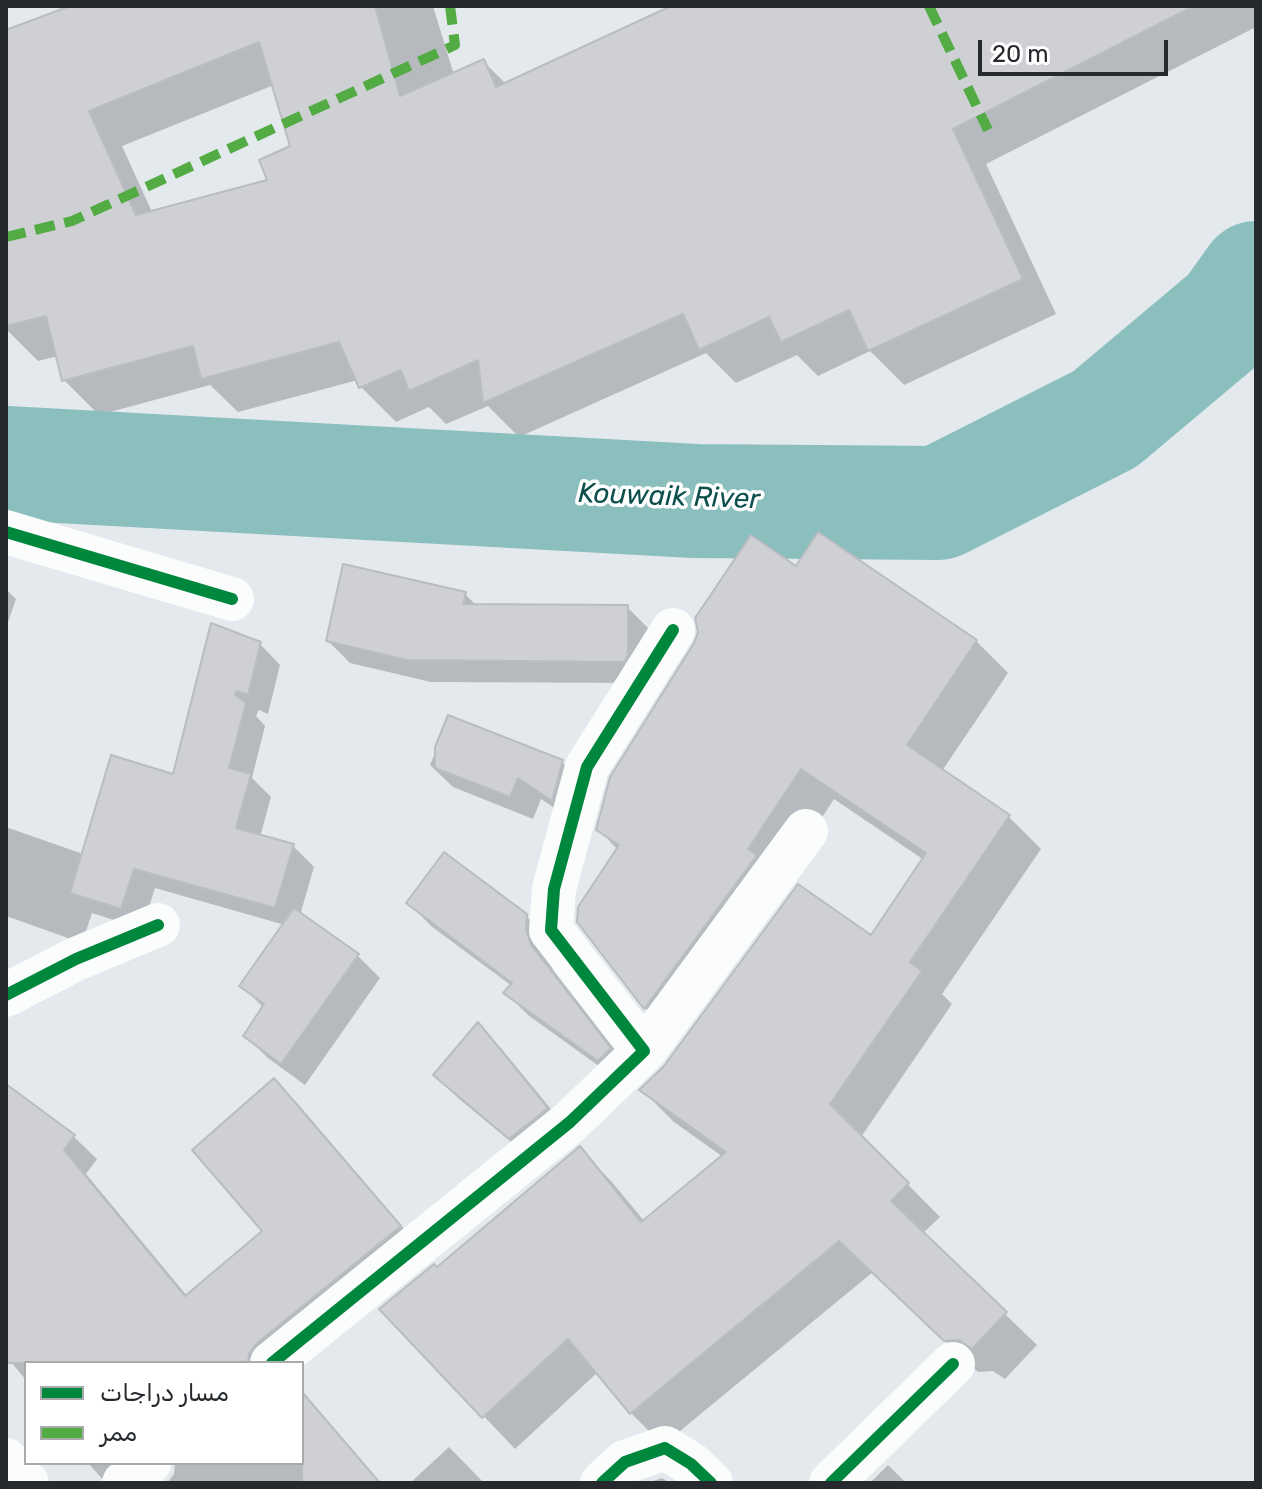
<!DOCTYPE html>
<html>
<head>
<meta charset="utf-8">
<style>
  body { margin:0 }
  #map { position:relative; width:1262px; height:1489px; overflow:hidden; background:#e4e9ee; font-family:Rubik,Cairo,sans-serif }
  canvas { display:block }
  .frame { position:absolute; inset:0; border:8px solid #262a2e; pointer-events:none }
  .legend { position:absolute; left:24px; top:1361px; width:280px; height:104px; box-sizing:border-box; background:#fff; border:2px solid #a8aaab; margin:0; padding:10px 14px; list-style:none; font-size:24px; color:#262a2e }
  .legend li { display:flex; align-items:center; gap:16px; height:40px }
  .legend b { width:40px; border:2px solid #a8aaab }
  .scale { position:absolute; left:978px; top:40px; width:190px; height:36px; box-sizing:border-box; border:4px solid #262a2e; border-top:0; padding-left:10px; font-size:24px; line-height:28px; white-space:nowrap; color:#262a2e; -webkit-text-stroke:6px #fff; paint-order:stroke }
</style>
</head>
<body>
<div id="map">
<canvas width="1262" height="1489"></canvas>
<div class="frame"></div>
<ul class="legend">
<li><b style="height:10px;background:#00873e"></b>مسار دراجات</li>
<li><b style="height:10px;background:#53ab44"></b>ممر</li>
</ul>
<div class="scale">20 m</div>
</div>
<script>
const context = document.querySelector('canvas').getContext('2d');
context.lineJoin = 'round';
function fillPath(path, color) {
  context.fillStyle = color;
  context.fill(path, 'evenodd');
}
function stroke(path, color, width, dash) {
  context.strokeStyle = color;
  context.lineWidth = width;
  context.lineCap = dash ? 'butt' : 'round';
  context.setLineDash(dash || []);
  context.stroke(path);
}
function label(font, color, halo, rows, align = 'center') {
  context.font = font + ' Rubik,sans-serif';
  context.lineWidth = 7;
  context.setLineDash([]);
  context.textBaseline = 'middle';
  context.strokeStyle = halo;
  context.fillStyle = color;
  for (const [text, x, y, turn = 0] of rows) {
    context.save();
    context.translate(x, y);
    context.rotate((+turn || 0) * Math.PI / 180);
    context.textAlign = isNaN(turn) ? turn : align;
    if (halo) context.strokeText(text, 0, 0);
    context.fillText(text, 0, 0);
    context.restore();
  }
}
fillPath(new Path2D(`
  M 76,6 L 433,6 L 454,75 L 483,61 L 507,85 L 675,6 L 1256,6 L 1256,27 L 986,164 L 1056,314 L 904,385 L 870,351 L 818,376 L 797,355 L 736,383 L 706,353 L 519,437 L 488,406 L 446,424 L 429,407 L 396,422 L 361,387 L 358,380 L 238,412 L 210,385 L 99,415 L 64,380 L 58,356 L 38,361 L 6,329 L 6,32 ZM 274,85 L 293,147 L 270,181 L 152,212 L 122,146 Z
  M 818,535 L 976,641 L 1008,673 L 942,771 L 1009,817 L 1041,849 L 942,994 L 952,1004 L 861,1137 L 940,1217 L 922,1234 L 1037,1345 L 1005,1379 L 993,1371 L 978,1372 L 873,1272 L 663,1445 L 631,1413 L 598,1372 L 515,1449 L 382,1309 L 437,1270 L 579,1149 L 611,1181 L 645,1222 L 723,1157 L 674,1122 L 642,1090 L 871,938 L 924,860 L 834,799 L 676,1040 L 645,1008 L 579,922 L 618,850 L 598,829 L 796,568 Z
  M 6,589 L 16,599 L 6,628 Z
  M 465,594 L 477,606 L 627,607 L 650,630 L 646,683 L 431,682 L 350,663 L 328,641 Z
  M 260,644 L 280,665 L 268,714 L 259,710 L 256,716 L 265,726 L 252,778 L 271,797 L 260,837 L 293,846 L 314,867 L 300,915 L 358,956 L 380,978 L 305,1085 L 268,1058 L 245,1036 L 264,1008 L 242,986 L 285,925 L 155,888 L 142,929 L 92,913 L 82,943 L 6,916 L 6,827 L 83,854 L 175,777 Z
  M 449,718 L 562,762 L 584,784 L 574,821 L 541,799 L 533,819 L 453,787 L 430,765 Z
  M 409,903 L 526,916 L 549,939 L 548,953 L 553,970 L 632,1072 L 621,1082 L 528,1015 L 506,993 L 512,986 L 431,926 Z
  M 478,1025 L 500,1047 L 569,1131 L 533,1160 L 458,1098 L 436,1075 Z
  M 274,1081 L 298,1104 L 423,1251 L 284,1363 L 26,1363 L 26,1380 L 6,1356 L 6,1087 L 73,1136 L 97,1159 L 86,1174 L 188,1297 L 265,1231 Z
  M 302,1393 L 381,1483 L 167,1483 L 174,1474 L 175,1463 L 302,1463 Z
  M 449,1447 L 484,1483 L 410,1483 Z
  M 88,1463 L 165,1463 L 106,1483 Z
  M 888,1465 L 906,1483 L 870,1483 Z
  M 662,1478 L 670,1483 L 647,1483 Z`), '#0003');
stroke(new Path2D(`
  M 6,463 L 695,501 L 939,503 L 1105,419 L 1231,313 L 1256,278`), '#8abfbe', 114);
const building = new Path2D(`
  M 70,6 L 375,6 L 400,96 L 484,59 L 496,87 L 671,6 L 1194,6 L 953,129 L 1023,279 L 868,351 L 849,310 L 781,342 L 769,317 L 699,350 L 683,314 L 483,403 L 478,360 L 409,391 L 401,370 L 359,388 L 339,342 L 201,379 L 193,346 L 62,381 L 46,316 L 6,326 L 6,30 ZM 259,42 L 290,146 L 259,160 L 267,180 L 136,215 L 89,111 Z
  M 818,532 L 977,640 L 907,745 L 1010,815 L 910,962 L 922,971 L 830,1104 L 909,1183 L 891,1201 L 1007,1312 L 972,1349 L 959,1340 L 944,1341 L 839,1241 L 630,1414 L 568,1339 L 482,1418 L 379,1309 L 434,1264 L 437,1267 L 580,1146 L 641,1222 L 726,1152 L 639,1090 L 664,1066 L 798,884 L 871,935 L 926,853 L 801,769 L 748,849 L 757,855 L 644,1009 L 577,922 L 578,907 L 619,845 L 596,830 L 610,777 L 694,643 L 698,632 L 695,618 L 751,535 L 796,566 Z
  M 343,564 L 466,592 L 463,604 L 628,605 L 628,655 L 624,662 L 407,660 L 326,641 Z
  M 211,623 L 261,642 L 248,695 L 237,691 L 235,695 L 246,703 L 229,768 L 251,774 L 236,828 L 294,844 L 275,908 L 134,869 L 121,909 L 70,893 L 111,755 L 173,774 Z
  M 448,715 L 563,760 L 552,801 L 518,778 L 510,797 L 435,768 L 435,747 Z
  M 444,852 L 527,914 L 526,929 L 531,945 L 611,1048 L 598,1061 L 503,993 L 512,983 L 406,903 Z
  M 294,908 L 359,954 L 281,1064 L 243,1036 L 264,1004 L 239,986 Z
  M 478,1022 L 548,1108 L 509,1139 L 433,1075 Z
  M 274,1078 L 401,1226 L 256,1344 L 249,1353 L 248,1363 L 6,1363 L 6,1084 L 75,1135 L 64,1150 L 185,1296 L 262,1231 L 192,1150 Z
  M 302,1392 L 380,1483 L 302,1483 Z`);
fillPath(building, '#ced0d4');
stroke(building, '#babcc1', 2);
stroke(new Path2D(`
  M 6,532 L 232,599
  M 6,995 L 76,959 L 158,925
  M 644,1051 L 806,831
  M 272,1363 L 570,1122 L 644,1051 L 551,930 L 554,889 L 587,767 L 673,630
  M 6,1460 L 27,1483
  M 124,1483 L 149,1463
  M 602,1483 L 625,1462 L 665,1448 L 691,1464 L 711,1483
  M 831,1483 L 953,1364`), '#fbfcfc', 44);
stroke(new Path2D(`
  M 929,6 L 988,130
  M 6,237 L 72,221 L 455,45 L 450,6`), '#53ab44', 10, [20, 10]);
stroke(new Path2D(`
  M 6,532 L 232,599
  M 6,995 L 76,959 L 158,925
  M 272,1363 L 570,1122 L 644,1051 L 551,930 L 554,889 L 587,767 L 673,630
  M 602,1483 L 625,1462 L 665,1448 L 691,1464 L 711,1483
  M 831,1483 L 953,1364`), '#00873e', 12);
label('italic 28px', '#0d4f4d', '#fff', [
  ["Kouwaik River",669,497,2]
]);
</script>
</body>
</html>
